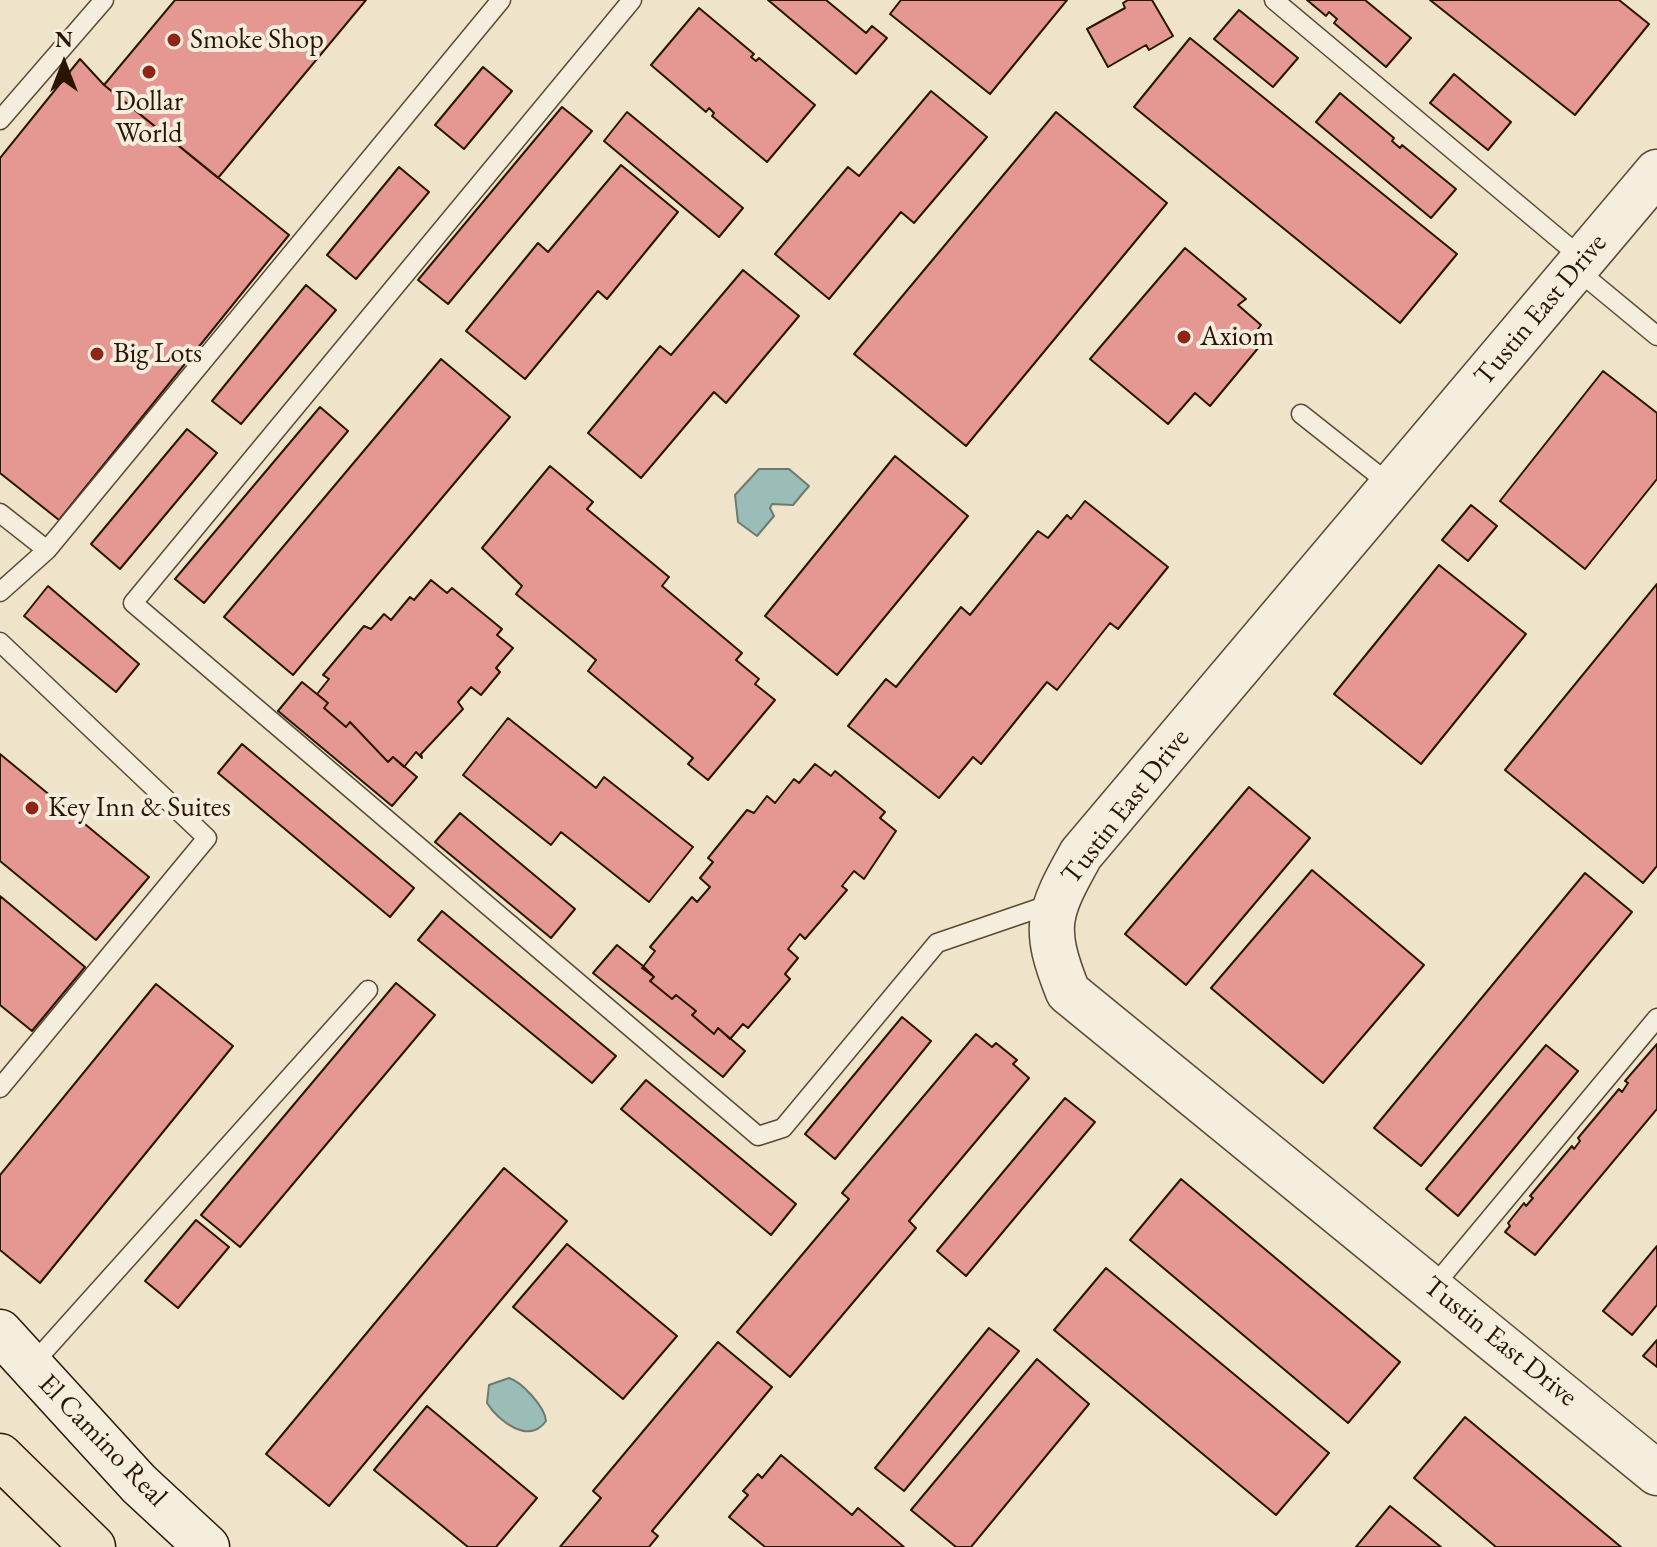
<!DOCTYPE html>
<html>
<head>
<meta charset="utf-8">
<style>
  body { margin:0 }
  #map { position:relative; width:1657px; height:1547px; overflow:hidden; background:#efe4ca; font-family:"EB Garamond",serif }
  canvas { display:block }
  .north { position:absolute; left:24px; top:24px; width:80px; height:80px; -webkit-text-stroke:6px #f5eddd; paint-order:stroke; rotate:0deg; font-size:22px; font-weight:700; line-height:32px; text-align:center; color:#291502 }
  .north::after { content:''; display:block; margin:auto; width:28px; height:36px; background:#291502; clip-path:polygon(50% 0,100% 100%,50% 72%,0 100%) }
</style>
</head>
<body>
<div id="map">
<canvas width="1657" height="1547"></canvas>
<div class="north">N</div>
</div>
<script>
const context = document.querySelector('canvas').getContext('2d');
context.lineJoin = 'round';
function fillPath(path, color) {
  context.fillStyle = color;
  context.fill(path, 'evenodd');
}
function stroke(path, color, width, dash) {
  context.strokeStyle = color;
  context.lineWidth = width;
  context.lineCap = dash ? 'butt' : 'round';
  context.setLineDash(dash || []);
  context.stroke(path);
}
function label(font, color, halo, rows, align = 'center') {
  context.font = font + ' "EB Garamond",serif';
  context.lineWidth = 8;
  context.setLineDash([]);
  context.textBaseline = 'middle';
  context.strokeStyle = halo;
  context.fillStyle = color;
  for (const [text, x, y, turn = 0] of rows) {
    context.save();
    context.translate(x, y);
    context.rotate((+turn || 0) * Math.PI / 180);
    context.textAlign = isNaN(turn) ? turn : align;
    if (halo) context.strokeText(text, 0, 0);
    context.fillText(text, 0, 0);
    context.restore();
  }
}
const water = new Path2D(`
  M 759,469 L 789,469 L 809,486 L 793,505 L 772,504 L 770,508 L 774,516 L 757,536 L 738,522 L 735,495 Z
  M 509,1378 C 522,1382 545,1407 546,1421 C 529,1445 498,1421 487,1403 L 489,1385 Z`);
fillPath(water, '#9abeb7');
stroke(water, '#6d7a6f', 2);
const building = new Path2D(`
  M 175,0 L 366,0 L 218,178 L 104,85 Z
  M 768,0 L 826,0 L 866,33 L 872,26 L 887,38 L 856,74 Z
  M 901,0 L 1067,0 L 990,94 L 890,14 Z
  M 1128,0 L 1152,0 L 1173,36 L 1149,50 L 1146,45 L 1108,67 L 1087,29 L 1125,8 L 1123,3 Z
  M 1307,0 L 1365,0 L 1411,38 L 1386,67 L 1334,23 L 1337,19 L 1329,12 L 1326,16 Z
  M 1430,0 L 1619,0 L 1649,24 L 1575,115 Z
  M 699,8 L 754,54 L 751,57 L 756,61 L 759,58 L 815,105 L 767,162 L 712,116 L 714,113 L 709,108 L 706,112 L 651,65 Z
  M 1239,10 L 1298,58 L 1273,87 L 1214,39 Z
  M 1190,38 L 1457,254 L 1400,323 L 1134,107 Z
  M 80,59 L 104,85 L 289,235 L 59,520 L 0,473 L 0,158 Z
  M 483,67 L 512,91 L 464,149 L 435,125 Z
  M 1454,74 L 1511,122 L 1488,150 L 1430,103 Z
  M 931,91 L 987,137 L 914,223 L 901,212 L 829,299 L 775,254 L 848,167 L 859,176 Z
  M 1340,93 L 1394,138 L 1392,141 L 1400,148 L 1402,145 L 1456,189 L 1431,218 L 1316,122 Z
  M 562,107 L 592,131 L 448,304 L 418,280 Z
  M 627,112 L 743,208 L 719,237 L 604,141 Z
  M 1056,112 L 1167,203 L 966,446 L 854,354 Z
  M 621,165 L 678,212 L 607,299 L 598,291 L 525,379 L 466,331 L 538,243 L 548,252 Z
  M 399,167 L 429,192 L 356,279 L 327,255 Z
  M 1185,248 L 1246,299 L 1238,305 L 1261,325 L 1255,333 L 1264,341 L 1210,406 L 1195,393 L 1168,424 L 1090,359 Z
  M 743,270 L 799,316 L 726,403 L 714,392 L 641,478 L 588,433 L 660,346 L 671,355 Z
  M 306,285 L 336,310 L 241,424 L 212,401 Z
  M 441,359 L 510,417 L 293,675 L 224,617 Z
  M 1603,371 L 1657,413 L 1657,479 L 1585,569 L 1500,501 Z
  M 320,407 L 348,431 L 204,603 L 175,579 Z
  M 187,429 L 217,453 L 120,569 L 91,544 Z
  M 895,456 L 968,516 L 837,675 L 765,616 Z
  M 550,466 L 593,502 L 587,509 L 669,577 L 662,586 L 742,653 L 736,660 L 759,679 L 755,684 L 775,700 L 708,780 L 688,764 L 693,758 L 588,671 L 596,660 L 516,594 L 522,586 L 482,548 Z
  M 1085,501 L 1168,567 L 1118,629 L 1110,623 L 1057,690 L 1047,682 L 981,764 L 973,757 L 939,798 L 848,726 L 886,679 L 896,687 L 961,607 L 970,615 L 1038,531 L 1048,538 L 1067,515 L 1071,519 Z
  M 1471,505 L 1497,526 L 1468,561 L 1442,540 Z
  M 1439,565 L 1526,634 L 1421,764 L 1334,694 Z
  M 431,580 L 447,593 L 452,588 L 502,629 L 497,635 L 513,648 L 496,668 L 500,672 L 481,695 L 471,687 L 458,702 L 463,709 L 421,754 L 422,758 L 416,752 L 404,767 L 393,757 L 388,762 L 350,722 L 346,727 L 324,708 L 328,703 L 317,694 L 329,679 L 323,675 L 364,626 L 371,629 L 384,614 L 391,620 L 410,597 L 414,600 Z
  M 1657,584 L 1657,866 L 1643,883 L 1505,770 Z
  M 48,586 L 139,664 L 116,692 L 24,616 Z
  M 302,682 L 328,703 L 324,708 L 346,727 L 350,722 L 388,762 L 393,757 L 417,777 L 392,806 L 278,711 Z
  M 508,718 L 596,788 L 604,777 L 693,847 L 649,902 L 561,832 L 551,845 L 463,775 Z
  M 242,744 L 414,888 L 390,917 L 218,773 Z
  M 0,754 L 149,877 L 96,940 L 0,861 Z
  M 815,764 L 831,776 L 835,771 L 885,812 L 880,818 L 896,831 L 864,879 L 854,871 L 842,886 L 847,890 L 805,939 L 800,934 L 788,949 L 798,958 L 785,974 L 790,979 L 748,1028 L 743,1024 L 730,1039 L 718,1028 L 714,1034 L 692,1015 L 696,1011 L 676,995 L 672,999 L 650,981 L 654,977 L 642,968 L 655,951 L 650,947 L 692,897 L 697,902 L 710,887 L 700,878 L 713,862 L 708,858 L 747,810 L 754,813 L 767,796 L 775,803 L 794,779 L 799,783 Z
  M 1249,787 L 1310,838 L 1186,985 L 1125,934 Z
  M 460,813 L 575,909 L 551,938 L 435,842 Z
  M 1312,870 L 1424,965 L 1323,1083 L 1211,988 Z
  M 1585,873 L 1632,912 L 1421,1166 L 1374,1128 Z
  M 0,896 L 85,967 L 32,1031 L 0,1005 Z
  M 442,911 L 616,1056 L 592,1083 L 418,940 Z
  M 617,945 L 643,966 L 654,977 L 650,981 L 672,999 L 676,995 L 696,1011 L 692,1015 L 714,1034 L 718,1028 L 745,1051 L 723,1077 L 593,973 Z
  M 396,983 L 435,1015 L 240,1247 L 201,1215 Z
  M 156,984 L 233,1046 L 40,1283 L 0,1250 L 0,1175 Z
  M 902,1017 L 931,1041 L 835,1159 L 805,1134 Z
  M 976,1034 L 992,1047 L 996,1043 L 1017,1060 L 1013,1064 L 1029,1078 L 909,1221 L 916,1228 L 790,1377 L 737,1332 L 849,1199 L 842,1193 Z
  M 1657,1044 L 1657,1109 L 1535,1255 L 1505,1232 L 1510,1226 L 1508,1223 L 1524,1203 L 1526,1206 L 1533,1198 L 1530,1196 L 1572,1146 L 1574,1149 L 1580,1141 L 1578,1138 L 1619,1089 L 1622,1092 L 1628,1083 L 1625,1081 Z
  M 1546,1045 L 1578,1071 L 1458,1216 L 1426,1189 Z
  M 646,1080 L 796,1204 L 771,1235 L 621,1109 Z
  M 1065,1098 L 1095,1122 L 966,1276 L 937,1251 Z
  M 504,1168 L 567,1221 L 329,1506 L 266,1454 Z
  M 1181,1179 L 1400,1362 L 1348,1423 L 1130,1240 Z
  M 196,1220 L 229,1247 L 178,1308 L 145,1281 Z
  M 567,1244 L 677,1336 L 623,1399 L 513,1307 Z
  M 1657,1246 L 1657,1305 L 1632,1335 L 1603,1311 Z
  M 1106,1268 L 1329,1453 L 1276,1515 L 1054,1330 Z
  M 989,1328 L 1019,1351 L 904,1491 L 875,1468 Z
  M 1657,1340 L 1657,1367 L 1643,1356 Z
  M 718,1342 L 772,1387 L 652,1531 L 658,1536 L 649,1547 L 560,1547 L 601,1498 L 593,1491 Z
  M 1037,1359 L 1089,1404 L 971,1547 L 956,1547 L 911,1510 Z
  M 427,1406 L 537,1498 L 496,1547 L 468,1547 L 374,1470 Z
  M 1465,1417 L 1621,1547 L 1496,1547 L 1414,1478 Z
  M 781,1455 L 852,1515 L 858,1508 L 904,1547 L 765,1547 L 729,1517 L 748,1495 L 743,1491 L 758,1474 L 762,1478 Z
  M 1390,1506 L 1441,1547 L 1356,1547 Z`);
fillPath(building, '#e49891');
stroke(building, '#291502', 2);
const service = new Path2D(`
  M 632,0 L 133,603 L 758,1136 L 783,1128 L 937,943 L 1054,903
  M 1274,0 L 1583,259
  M 0,120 L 104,0
  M 1576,269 L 1657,336
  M 1301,414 L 1392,486
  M 0,513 L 47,550 L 0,592
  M 47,550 L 501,0
  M 0,642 L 207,838 L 0,1088
  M 1433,1287 L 1657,1018
  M 30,1367 L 368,990`);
const tertiary = new Path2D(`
  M 1657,172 L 1081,854 C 1048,913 1042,927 1068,992 L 1657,1473`);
const secondary = new Path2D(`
  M 0,1332 L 139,1484 L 207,1547`);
const motorway = new Path2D(`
  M 0,1456 L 93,1547`);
stroke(service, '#5a4934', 21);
stroke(tertiary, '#5a4934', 47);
stroke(secondary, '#291502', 47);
stroke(motorway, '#291502', 47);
stroke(service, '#f5eddd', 18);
stroke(tertiary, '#f5eddd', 44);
stroke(secondary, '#f5eddd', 44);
stroke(motorway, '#efe4ca', 44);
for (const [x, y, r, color] of [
  [174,40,8,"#8f2418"],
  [149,72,8,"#8f2418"],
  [1184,337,8,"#8f2418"],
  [97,354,8,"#8f2418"],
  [32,808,8,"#8f2418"]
]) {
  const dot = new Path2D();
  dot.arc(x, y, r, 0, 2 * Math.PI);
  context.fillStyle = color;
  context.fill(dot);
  stroke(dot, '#f5eddd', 3);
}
label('28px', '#291502', '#f5eddd', [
  ["Smoke Shop",190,40],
  ["Dollar",149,102,"center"],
  ["World",149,134,"center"],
  ["Axiom",1200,337],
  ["Big Lots",113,354],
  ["Key Inn & Suites",48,808]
], 'left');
label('28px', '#291502', '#f5eddd', [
  ["Tustin East Drive",1541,310,-50],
  ["Tustin East Drive",1126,807,-52],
  ["Tustin East Drive",1500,1342,39],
  ["El Camino Real",102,1441,46]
]);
</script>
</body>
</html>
